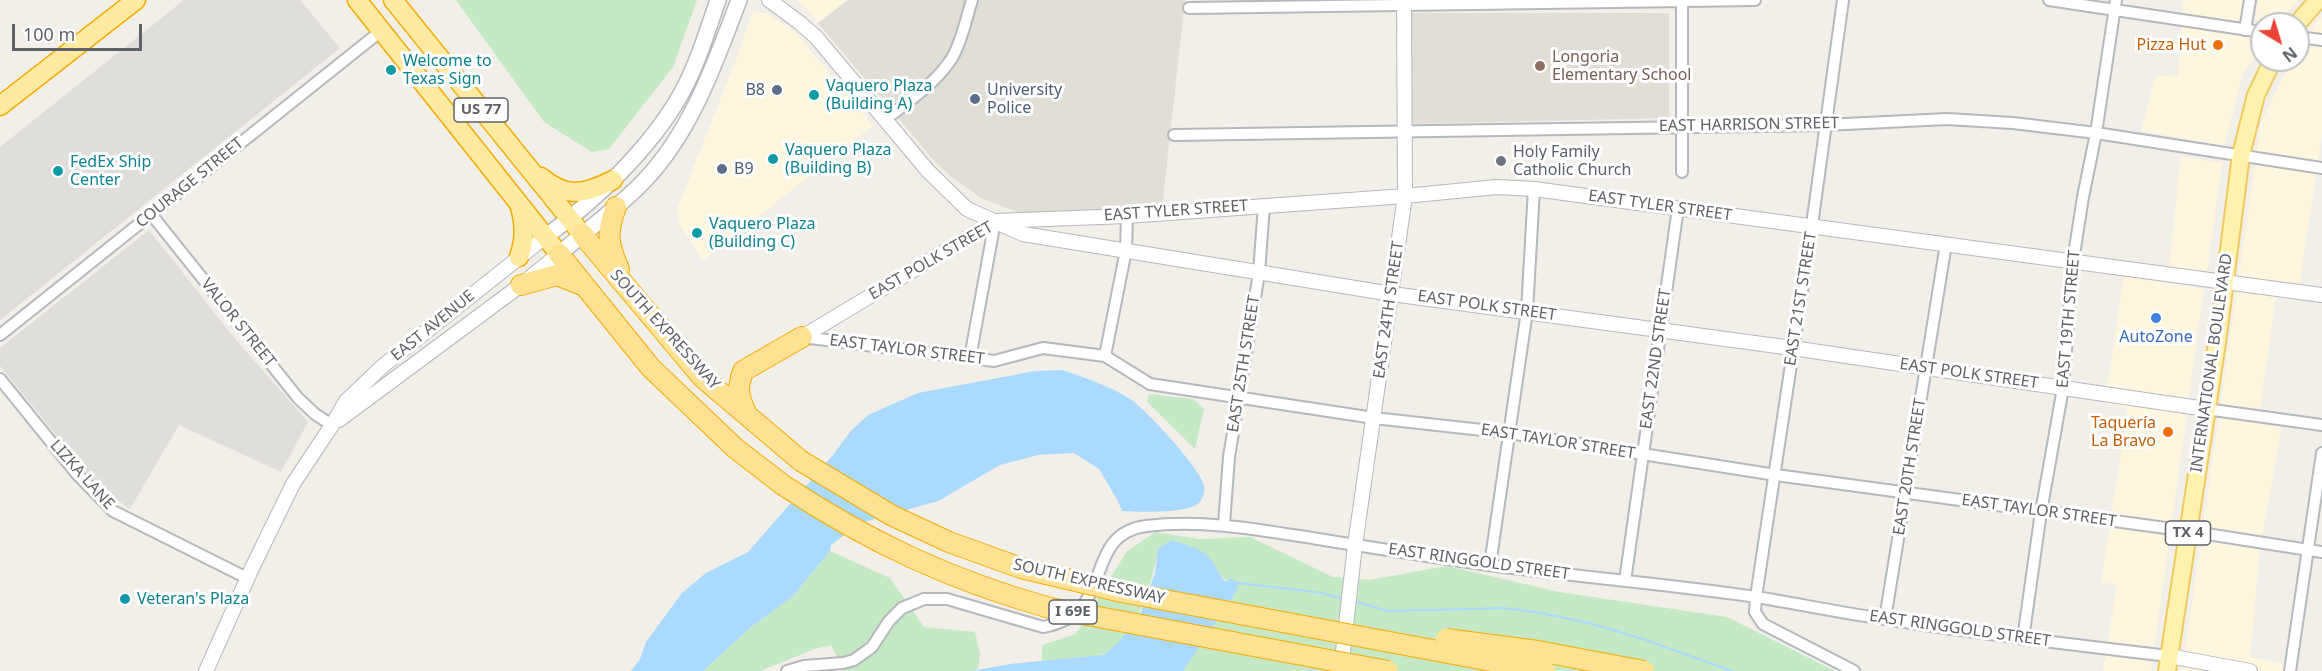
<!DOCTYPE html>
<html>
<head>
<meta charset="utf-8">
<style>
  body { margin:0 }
  #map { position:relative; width:2322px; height:671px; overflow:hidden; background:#f1efe8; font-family:"Noto Sans",sans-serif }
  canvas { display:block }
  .north { position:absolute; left:2250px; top:12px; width:60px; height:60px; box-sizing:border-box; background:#fff; border:2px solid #bfc1c3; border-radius:50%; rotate:142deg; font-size:16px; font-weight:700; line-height:24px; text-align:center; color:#5f6368 }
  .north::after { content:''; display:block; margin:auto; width:21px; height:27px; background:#ea4335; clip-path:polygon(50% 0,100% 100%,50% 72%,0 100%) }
  .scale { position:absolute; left:12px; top:24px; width:130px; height:27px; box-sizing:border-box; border:3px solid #5f6368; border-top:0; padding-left:8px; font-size:18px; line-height:21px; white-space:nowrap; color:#5f6368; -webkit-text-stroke:4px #fff; paint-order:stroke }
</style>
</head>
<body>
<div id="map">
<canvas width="2322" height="671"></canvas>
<div class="north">N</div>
<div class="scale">100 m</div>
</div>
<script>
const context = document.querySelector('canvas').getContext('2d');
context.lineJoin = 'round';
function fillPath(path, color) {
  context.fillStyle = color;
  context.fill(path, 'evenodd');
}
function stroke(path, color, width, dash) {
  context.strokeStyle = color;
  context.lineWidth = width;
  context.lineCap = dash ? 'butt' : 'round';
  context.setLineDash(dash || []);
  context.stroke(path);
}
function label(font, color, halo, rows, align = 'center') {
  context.font = font + ' "Noto Sans",sans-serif';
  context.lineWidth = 6;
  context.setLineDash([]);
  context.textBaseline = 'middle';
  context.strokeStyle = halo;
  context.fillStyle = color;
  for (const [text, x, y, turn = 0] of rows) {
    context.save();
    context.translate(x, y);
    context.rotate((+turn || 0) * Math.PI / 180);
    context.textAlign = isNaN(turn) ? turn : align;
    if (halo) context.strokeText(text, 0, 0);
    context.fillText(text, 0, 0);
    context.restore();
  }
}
fillPath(new Path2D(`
  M 796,0 L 848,0 L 818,23 L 809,10 Z
  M 2184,0 L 2244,0 L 2241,22 L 2182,13 Z
  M 2259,0 L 2299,0 L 2275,24 L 2262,24 L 2255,20 Z
  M 758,12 L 766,13 L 793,30 L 873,126 L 703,260 L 680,224 L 677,209 L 739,52 L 752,13 Z
  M 2322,16 L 2322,135 L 2297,300 L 2276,297 L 2258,422 L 2282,425 L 2260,549 L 2250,657 L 2284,664 L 2283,671 L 2182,671 L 2261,123 L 2291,60 L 2298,60 L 2299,46 Z
  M 2182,26 L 2262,36 L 2262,47 L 2243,73 L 2224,146 L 2141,131 L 2156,75 L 2178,77 Z
  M 2181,156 L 2222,163 L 2207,272 L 2193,273 L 2169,268 Z
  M 2124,275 L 2204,289 L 2151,671 L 2103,671 L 2117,585 L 2101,582 L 2128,408 L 2105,403 Z`), '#fef7e0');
fillPath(new Path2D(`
  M 184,0 L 300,0 L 340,48 L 0,320 L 0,147 Z
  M 149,230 L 232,335 L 308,422 L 281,472 L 179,425 L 130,509 L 99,488 L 0,366 L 0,348 Z`), '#e0deda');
fillPath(new Path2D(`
  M 848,0 L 1185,0 L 1162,208 L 1028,214 L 1015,211 L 981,198 L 950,176 L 931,157 L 818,23 Z
  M 1410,13 L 1669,13 L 1669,118 L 1411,124 Z`), '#e1ded6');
fillPath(new Path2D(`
  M 456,0 L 697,0 L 673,67 L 609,149 L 592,152 L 544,122 Z
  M 1149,394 L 1193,399 L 1204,409 L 1195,449 L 1147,402 Z
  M 1156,532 L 1199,539 L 1250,537 L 1333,577 L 1369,580 L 1447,566 L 1559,592 L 1727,617 L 1835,671 L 1183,671 L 1236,592 L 1239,583 C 1222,582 1218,573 1210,559 L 1158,549 C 1153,581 1136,640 1103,654 C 1092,659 1056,660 1042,661 L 1042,645 L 1076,634 L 1127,551 Z
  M 830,551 L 890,578 L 924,627 L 975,632 L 980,653 L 978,669 L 971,671 L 844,671 L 831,645 L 815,649 L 760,671 L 703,671 L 751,627 L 792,597 Z`), '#c5e8c5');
fillPath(new Path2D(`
  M 1063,370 C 1085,378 1110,386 1130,399 C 1146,409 1201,469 1204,486 C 1205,493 1203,498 1199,503 C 1186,514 1139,512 1122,511 L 1118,501 L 1099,469 L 1074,453 L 1038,455 L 1000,465 L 938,501 L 861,523 L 831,545 L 830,551 L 792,597 L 751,627 L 703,671 L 631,671 L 640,659 L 646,642 L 682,593 L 706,573 L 748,552 L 833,455 L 850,432 L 868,415 L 918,393 L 1035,371 Z
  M 1172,540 C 1186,545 1204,549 1212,561 C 1217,569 1219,575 1226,582 L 1230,578 L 1239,583 L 1236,592 L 1183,671 L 971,671 L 1010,664 L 1103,655 L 1117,644 L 1141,612 L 1155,573 L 1158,549 Z`), '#aadaff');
stroke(new Path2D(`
  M 1239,583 L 1322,593 L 1344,599
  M 1353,601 L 1388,611 L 1503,608 L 1536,612 L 1589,623 L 1643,639 L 1732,671`), '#aadaff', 2);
const minor = new Path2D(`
  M 1843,0 L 1812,225 L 1756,597 L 1755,612 L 1763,624 L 1854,671
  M 2049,0 L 2262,32
  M 1682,2 L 1682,172
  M 1189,8 L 1755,0
  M 2245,30 L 2250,0
  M 2298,37 L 2322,40
  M 886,119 C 909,101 936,83 952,58 C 962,41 966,19 972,0
  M 1174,135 L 1825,125 L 1947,119 L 2013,123 L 2096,133 L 2322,168
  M 151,214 L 298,398 L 315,414 L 332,425
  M 0,335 L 381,31
  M 802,337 L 994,361 L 1043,348 L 1105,356 L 1150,384 L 1374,418 L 1509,433 L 1776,475 L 2188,531 L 2322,552
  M 1105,356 L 1126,250 L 1127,216
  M 970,358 L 995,221
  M 0,379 L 77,474 L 113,511 L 247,578
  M 2206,409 L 2322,425
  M 1224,524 L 1229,457 L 1259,273 L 1264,205
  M 1490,565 L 1527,311 L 1534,189
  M 1625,581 L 1678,208
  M 1885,619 L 1946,244
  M 2023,639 L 2041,512 L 2063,388 L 2073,261 L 2083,197 L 2096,133 L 2116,0
  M 787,671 L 804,666 L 843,663 L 854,660 L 872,647 L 889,621 L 902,608 L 924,599 L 947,599 L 1043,627 C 1118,614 1080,535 1146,526 C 1204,519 1261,530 1318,539 C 1374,548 1432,557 1489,565 C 1578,577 1667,584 1756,597 C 1799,604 1842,613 1885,619 C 1979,634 2074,645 2169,656
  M 2290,671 L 2322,453`);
const tertiary = new Path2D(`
  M 769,0 L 800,23 L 816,37 L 928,171 L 967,209 L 1023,234 L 1392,294 L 1792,348 L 2206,409
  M 802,337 L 995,221 L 1127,216 L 1405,196 L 1497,187 L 1534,189 L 2322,295
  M 339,420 L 521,285 L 559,254
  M 2169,656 L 2250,671
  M 1341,669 L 1355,545 L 1405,196 L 1404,0
  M 206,671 L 252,568 L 293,484 L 332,425 L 346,401 L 384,365 L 545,237`);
const secondary = new Path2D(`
  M 545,237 C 595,201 650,149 681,94 C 697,65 707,32 718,0
  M 559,254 C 587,230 617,209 643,182 C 691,133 715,63 739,0`);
const primary = new Path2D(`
  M 2297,24 L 2318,0
  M 2167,671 L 2217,343 L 2241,155 L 2256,95 L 2273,60`);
const trunk = new Path2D(`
  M 357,0 L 559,254
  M 393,0 L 582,234
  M 0,106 L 136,0
  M 541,177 C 567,199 585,194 613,180
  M 519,257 C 525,239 525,225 520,207`);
const motorway = new Path2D(`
  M 616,207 C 606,233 608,244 619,269
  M 582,234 L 702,377 L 801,461
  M 559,254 L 651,368 L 735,448 L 783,485
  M 521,285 L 557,275 L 582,285
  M 747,415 C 739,397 736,391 743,371 L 802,337`);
stroke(minor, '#b5b8bc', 14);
stroke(tertiary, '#b5b8bc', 16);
stroke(secondary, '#b6babf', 18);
stroke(primary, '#f2c960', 20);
stroke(trunk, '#f9ab00', 21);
stroke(motorway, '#f9ab00', 22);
stroke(minor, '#fff', 10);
stroke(tertiary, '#fff', 14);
stroke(secondary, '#fff', 15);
stroke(primary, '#fff2af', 16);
stroke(trunk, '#feeaa1', 18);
stroke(motorway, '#fde293', 20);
const motorwayBridge = new Path2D(`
  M 801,461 L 891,515 L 949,542 L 1021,568 L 1122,592 L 1545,671
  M 783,485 C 869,542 950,580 1050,608 L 1388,671
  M 1446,639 L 1538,651 L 1644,671`);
stroke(motorwayBridge, '#f9ab00', 22, []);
stroke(motorwayBridge, '#fde293', 20);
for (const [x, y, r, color] of [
  [2218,45,6,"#e8710a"],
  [1540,66,6,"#8d6e63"],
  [391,70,6,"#0f9aa8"],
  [777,90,6,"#5c6f8a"],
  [814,95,6,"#0f9aa8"],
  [975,99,6,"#5c6f8a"],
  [773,159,6,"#0f9aa8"],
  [1501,161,6,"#6b7280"],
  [722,169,6,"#5c6f8a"],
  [58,171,6,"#0f9aa8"],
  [697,233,6,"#0f9aa8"],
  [2156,318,6,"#3f7fe0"],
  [2168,432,6,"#e8710a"],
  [125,599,6,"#0f9aa8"]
]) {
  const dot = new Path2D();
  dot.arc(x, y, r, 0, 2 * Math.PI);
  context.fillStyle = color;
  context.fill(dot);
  stroke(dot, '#fff', 2);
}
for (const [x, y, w] of [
  [481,110,54],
  [2188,533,45],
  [1073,612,48]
]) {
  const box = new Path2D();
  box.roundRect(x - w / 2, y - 12, w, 24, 4.5);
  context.fillStyle = '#fff';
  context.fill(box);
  stroke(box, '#5f6368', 1.5);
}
label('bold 15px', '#5f6368', null, [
  ["US 77",481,110],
  ["TX 4",2188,533],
  ["I 69E",1073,612]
]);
label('16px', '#c56008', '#fff', [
  ["Pizza Hut",2206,45],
  ["Taquería",2156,423],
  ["La Bravo",2156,441]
], 'right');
label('16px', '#785e54', '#fff', [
  ["Longoria",1552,57],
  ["Elementary School",1552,75]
], 'left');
label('16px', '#0d838f', '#fff', [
  ["Welcome to",403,61],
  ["Texas Sign",403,79],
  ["Vaquero Plaza",826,86],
  ["(Building A)",826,104],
  ["Vaquero Plaza",785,150],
  ["(Building B)",785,168],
  ["FedEx Ship",70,162],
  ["Center",70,180],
  ["Vaquero Plaza",709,224],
  ["(Building C)",709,242],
  ["Veteran's Plaza",137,599]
], 'left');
label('16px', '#4e5e75', '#fff', [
  ["B8",765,90,"right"],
  ["University",987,90],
  ["Police",987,108],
  ["B9",734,169]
], 'left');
label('16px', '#5f6368', '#fff', [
  ["EAST HARRISON STREET",1749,125,-1],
  ["COURAGE STREET",190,183,-39],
  ["EAST TYLER STREET",1660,206,8],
  ["EAST TYLER STREET",1176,211,-4],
  ["EAST POLK STREET",931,261,-30],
  ["EAST 21ST STREET",1801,299,-81],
  ["EAST POLK STREET",1487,306,8],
  ["EAST 24TH STREET",1389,310,-82],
  ["EAST 19TH STREET",2069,319,-85],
  ["VALOR STREET",238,323,51],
  ["EAST AVENUE",433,326,-39],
  ["SOUTH EXPRESSWAY",665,330,48],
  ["EAST TAYLOR STREET",907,350,7],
  ["EAST 22ND STREET",1656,359,-82],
  ["INTERNATIONAL BOULEVARD",2212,363,-82],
  ["EAST 25TH STREET",1244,364,-81],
  ["EAST POLK STREET",1969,374,8],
  ["EAST TAYLOR STREET",1558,442,9],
  ["EAST 20TH STREET",1910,467,-81],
  ["LIZKA LANE",82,475,48],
  ["EAST TAYLOR STREET",2039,511,8],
  ["EAST RINGGOLD STREET",1479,562,8],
  ["SOUTH EXPRESSWAY",1089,582,13],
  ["EAST RINGGOLD STREET",1960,629,8]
]);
label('16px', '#5b616d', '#fff', [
  ["Holy Family",1513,152],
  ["Catholic Church",1513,170]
], 'left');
label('16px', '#366cbe', '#fff', [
  ["AutoZone",2156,337]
]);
</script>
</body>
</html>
